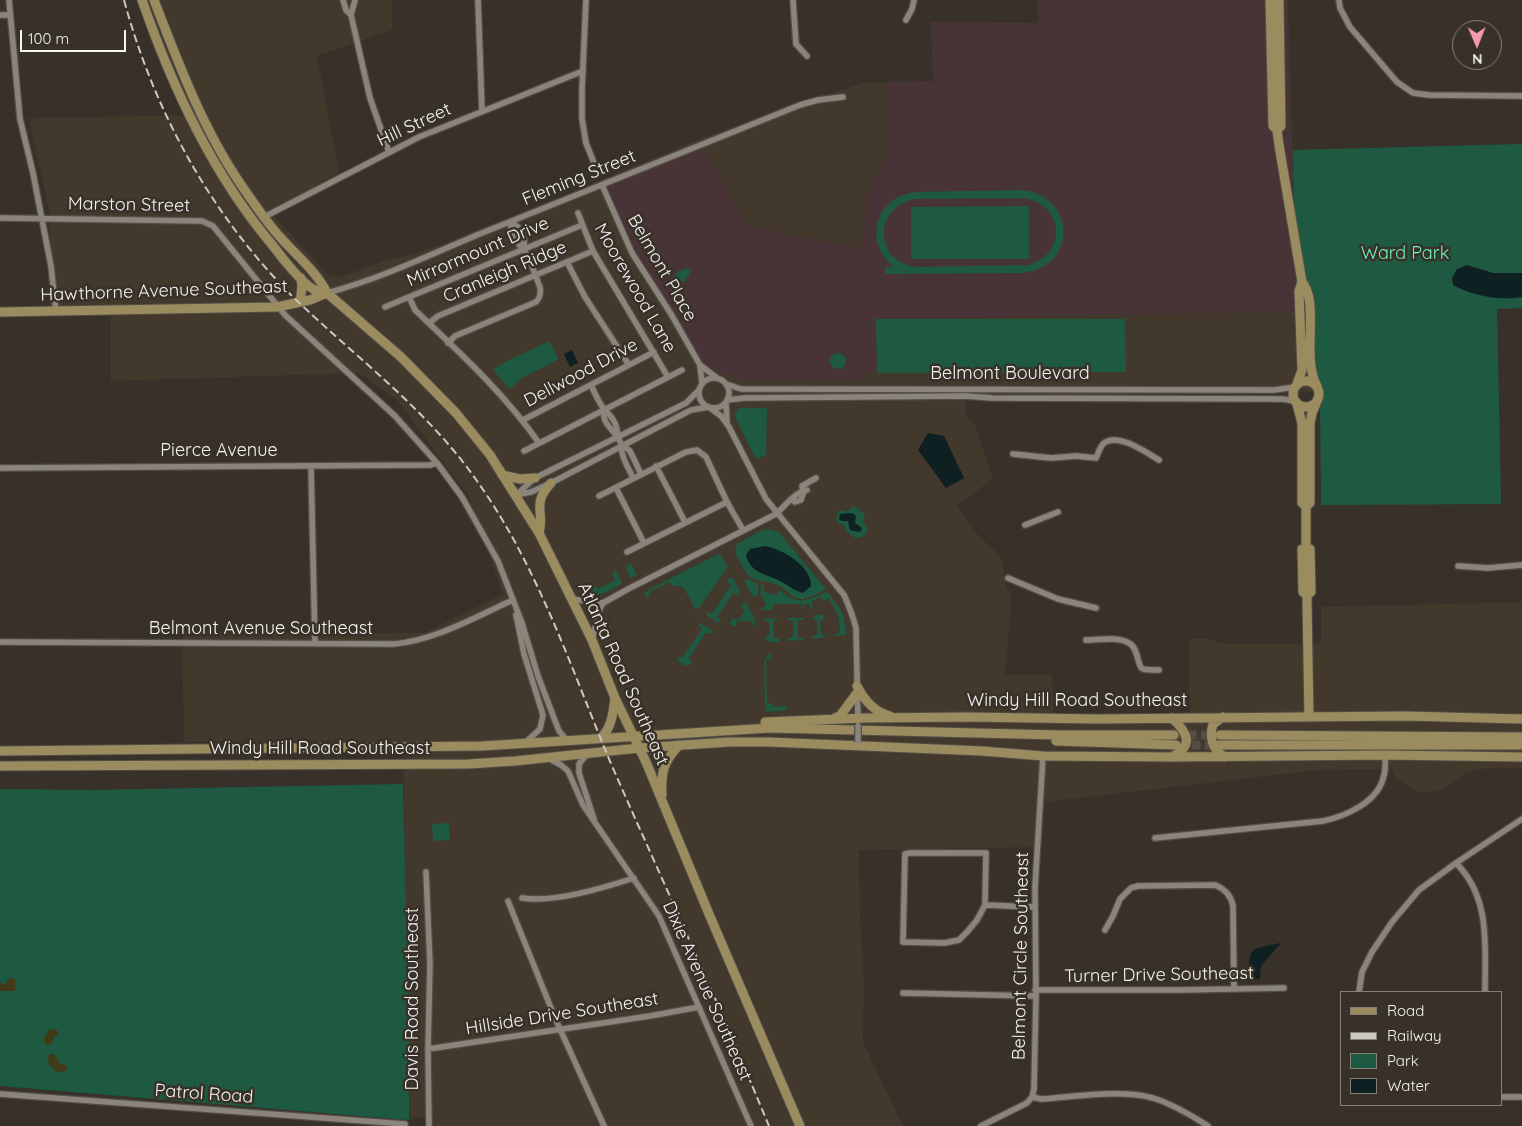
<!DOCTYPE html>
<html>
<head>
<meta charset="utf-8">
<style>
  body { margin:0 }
  #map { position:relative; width:1522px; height:1126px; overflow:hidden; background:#373129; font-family:Quicksand,sans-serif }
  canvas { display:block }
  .legend { position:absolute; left:1340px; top:991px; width:162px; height:115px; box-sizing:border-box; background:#373129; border:1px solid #847f78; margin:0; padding:6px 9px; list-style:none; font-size:15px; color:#f7f3ee }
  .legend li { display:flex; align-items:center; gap:10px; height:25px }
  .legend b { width:25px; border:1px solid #847f78 }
  .north { position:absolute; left:1452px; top:20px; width:50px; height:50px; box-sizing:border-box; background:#373129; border:1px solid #847f78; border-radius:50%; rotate:179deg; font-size:14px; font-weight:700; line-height:20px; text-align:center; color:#f7f3ee }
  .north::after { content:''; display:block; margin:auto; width:18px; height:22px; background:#f39aab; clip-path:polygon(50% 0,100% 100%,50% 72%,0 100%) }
  .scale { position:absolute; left:20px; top:30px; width:106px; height:22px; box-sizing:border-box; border:2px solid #f7f3ee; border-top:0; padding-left:6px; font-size:15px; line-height:18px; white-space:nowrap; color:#f7f3ee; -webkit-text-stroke:4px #373129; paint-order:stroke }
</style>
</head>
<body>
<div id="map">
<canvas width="1522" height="1126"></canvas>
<ul class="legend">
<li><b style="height:6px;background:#9a8c5f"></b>Road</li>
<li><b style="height:6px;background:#ccc8c2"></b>Railway</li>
<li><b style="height:14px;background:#1d5a41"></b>Park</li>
<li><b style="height:14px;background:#0f2022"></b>Water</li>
</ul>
<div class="north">N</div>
<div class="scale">100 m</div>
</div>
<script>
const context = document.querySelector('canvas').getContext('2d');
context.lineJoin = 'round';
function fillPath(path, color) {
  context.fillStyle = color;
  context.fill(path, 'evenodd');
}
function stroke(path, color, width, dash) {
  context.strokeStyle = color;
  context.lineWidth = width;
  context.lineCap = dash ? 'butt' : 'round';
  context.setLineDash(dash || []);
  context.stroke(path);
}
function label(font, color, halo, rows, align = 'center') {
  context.font = font + ' Quicksand,sans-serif';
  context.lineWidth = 5;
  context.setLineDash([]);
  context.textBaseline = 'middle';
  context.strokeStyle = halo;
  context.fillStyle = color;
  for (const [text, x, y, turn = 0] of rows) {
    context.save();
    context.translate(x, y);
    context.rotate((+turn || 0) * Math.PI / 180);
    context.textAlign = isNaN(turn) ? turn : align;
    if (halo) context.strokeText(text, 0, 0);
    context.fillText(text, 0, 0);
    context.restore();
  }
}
fillPath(new Path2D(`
  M 138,0 L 392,0 L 392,30 L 317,56 L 339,172 L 271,212 L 329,276 L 340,277 L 387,260 L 410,255 L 434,247 L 541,205 L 705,137 L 862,83 L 933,82 L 931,22 L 1038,23 L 1038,0 L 1288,0 L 1291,132 L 1293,150 L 1522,144 L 1522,308 L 1497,309 L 1501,504 L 1321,505 L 1320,392 L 966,392 L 966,415 L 974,423 L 993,479 L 957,505 L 978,535 L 1001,557 L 1007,589 L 1012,596 L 1005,675 L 1052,674 L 1054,724 L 1190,722 L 1189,639 L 1207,639 L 1227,644 L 1321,644 L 1321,607 L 1522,602 L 1522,768 L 1480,769 L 1462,775 L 1452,784 L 1440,790 L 1419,793 L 1395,778 L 1392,769 L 1318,770 L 1045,802 L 1042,847 L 859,850 L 860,912 L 864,983 L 863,1042 L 903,1126 L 427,1126 L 427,1118 L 410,1117 L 403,741 L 184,742 L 182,632 L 425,633 L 503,594 L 469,497 L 397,400 L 359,373 L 111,381 L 111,309 L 50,308 L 49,211 L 29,118 L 205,115 L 154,50 Z`), '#42382b');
fillPath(new Path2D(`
  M 1038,0 L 1288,0 L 1295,243 L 1305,311 L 877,319 L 877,373 L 863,373 L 863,379 L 743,379 L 700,365 L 641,266 L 602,185 L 701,144 L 747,225 L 860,250 L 865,237 L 868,193 L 885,160 L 889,144 L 888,82 L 933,81 L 931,22 L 1038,23 Z`), '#483336');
fillPath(new Path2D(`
  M 1522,144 L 1522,308 L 1497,309 L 1501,504 L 1321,505 L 1320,392 L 1295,243 L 1293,150 Z
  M 1022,190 C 1077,196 1078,268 1022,273 L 885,274 L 885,267 L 894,267 C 862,241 876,196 916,192 ZM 916,199 L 1022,198 C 1063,202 1069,253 1029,265 L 917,267 C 873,262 873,206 916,199 Z
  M 1029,206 L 1029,259 L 911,259 L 911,207 Z
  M 687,268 L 691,271 L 684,282 L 679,282 L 674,276 L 679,271 Z
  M 876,319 L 1125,319 L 1126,372 L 877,373 Z
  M 549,341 L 559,359 L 522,378 L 510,389 L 493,370 L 505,362 Z
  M830 361a8 8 0 1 1 16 0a8 8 0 1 1-16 0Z
  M 739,408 L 767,408 L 766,455 L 756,459 L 736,419 L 735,414 Z
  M 852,507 L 856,507 L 865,515 L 863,521 L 868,530 C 862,544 846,537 844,525 L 840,524 L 836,520 L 838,512 L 841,510 L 847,512 Z
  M 770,529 L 779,532 L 826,589 C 820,592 808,599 801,599 C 792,599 788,591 781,587 C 761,576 752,588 740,562 C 736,556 734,551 737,544 L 760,531 Z
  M 720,553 L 726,564 L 727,568 L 698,609 L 695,609 L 685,590 L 681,586 L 672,586 L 669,582 L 649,592 L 650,597 L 646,597 L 644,592 L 648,592 L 648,590 Z
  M 631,563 L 637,575 L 631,578 L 625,567 Z
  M 615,571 L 617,571 L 622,583 C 610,590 598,600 586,590 L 596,585 L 598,589 L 615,580 L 612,572 Z
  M 729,578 L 734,579 L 740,592 L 738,596 L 733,593 L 717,617 L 721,621 L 718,623 L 707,616 L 706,613 L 707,612 L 712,614 L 731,585 L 727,581 Z
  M 747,579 L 758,583 L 758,595 L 754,597 L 752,595 L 744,581 Z
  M 761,584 L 764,585 L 764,592 L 777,595 L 778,591 L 780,592 L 780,590 C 799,608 807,599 828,592 L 842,612 L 847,635 L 834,636 L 835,634 L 840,633 C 840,619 837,610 828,598 L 824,601 L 820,597 L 811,602 L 813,607 L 810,609 L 809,604 L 804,604 L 803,609 L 801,604 L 774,604 L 772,610 L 760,610 L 766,605 L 760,593 Z
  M 743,603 L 747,604 L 754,618 L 755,624 L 752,626 L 751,621 L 737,621 L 736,626 L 731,626 L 730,622 L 733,618 L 738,620 L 745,611 L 741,606 Z
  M 818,614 L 822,615 L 825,619 L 820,621 L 821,635 L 825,635 L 826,637 L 813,639 L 812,636 L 817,635 L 817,621 L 812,619 Z
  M 765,618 L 779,619 L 778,620 L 773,621 L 774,638 L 779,638 L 779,642 L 770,642 L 765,638 L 766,636 L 770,635 L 769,621 L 764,621 Z
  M 788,618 L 803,618 L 803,620 L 798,620 L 798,638 L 803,638 L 803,640 L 788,641 L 788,638 L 793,638 L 793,620 L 787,620 Z
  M 700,623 L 712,630 L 713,633 L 710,634 L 706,632 L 689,658 L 693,663 L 685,666 L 678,661 L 677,656 L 682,658 L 702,629 L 698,625 Z
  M 771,653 L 772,659 L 766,659 L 767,703 L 773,704 L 773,707 L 787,706 L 787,710 L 767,712 L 765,709 L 764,661 L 767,656 Z
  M 403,784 L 409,1020 L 409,1120 L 0,1086 L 0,789 L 91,790 Z
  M 449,823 L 450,840 L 433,841 L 432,824 Z`), '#1d5a41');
fillPath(new Path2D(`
  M 10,978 L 15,979 L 15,985 L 17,989 L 14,991 L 0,991 L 0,983 L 6,984 L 7,980 Z
  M 50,1029 L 56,1029 L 59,1034 L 54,1038 L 51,1044 L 47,1045 L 44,1042 L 44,1038 Z
  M 51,1054 L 55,1055 L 60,1064 L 67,1065 L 66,1071 L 56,1072 L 53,1067 L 49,1066 L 48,1056 Z`), '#423919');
fillPath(new Path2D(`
  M 1467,265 L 1493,273 L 1522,273 L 1522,297 C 1500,301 1473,296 1453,285 L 1452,278 L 1457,269 Z
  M 572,350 L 578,363 L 570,367 L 564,354 Z
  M 928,433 L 944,436 L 964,478 L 946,488 L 918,450 Z
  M 852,513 L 856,516 L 855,523 L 862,528 L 860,532 L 850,530 L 848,521 L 842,521 L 839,519 L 840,514 Z
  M 765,546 C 782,549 812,566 811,586 L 803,593 C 795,591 789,586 782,582 C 768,574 750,574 746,555 L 750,549 Z
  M 1281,943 L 1261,966 L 1260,979 L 1248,980 C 1250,945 1248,950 1281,943 Z`), '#0f2022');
stroke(new Path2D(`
  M 1174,735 L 1217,735
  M 1178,745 L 1220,745`), '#544e47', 9, [9, 4.5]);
const street = new Path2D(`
  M 9,0 L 20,119 L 33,173 L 51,266 L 56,311
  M 343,0 L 346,10 L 351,15 L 355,0
  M 478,0 L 482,111
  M 586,0 L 582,89 L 582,119 L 586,143 L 598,173
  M 793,0 L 796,44 L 807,56
  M 1339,0 L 1340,8 L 1350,27 L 1397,82 L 1413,93 L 1429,95 L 1522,96
  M 0,15 L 10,15
  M 351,15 L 370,98 L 389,152
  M 906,20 L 912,9 L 914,0
  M 602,185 L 632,253 L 671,314 L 700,365 L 702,384
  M 578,213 L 593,251 L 668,377
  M 264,217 L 419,137 L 583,71
  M 0,218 L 202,221 L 213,226 L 285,315 L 395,416 L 437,463 L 462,497 L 498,561 L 522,623 L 538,676 L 559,731 L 567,740
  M 567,262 L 585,297 L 629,365
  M 327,293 C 379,279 428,256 477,235 L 800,105 L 818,100 L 843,97
  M 409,297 L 415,310 C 459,352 504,393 539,443
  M 385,307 L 582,225
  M 429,323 L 438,316 L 593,251
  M 448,343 L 455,336 L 536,302 C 540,298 541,293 540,287 C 535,276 531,260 524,250 C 516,240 509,238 511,222 C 521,227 527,239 523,249
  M 700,365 L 717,378
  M699 393a15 15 0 1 1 30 0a15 15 0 1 1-30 0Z
  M 726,384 L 741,389 L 1274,390 L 1295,387
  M 591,385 C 595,393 599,404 605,410 C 614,419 617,424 618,437
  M 727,400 L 744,398 L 966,396 L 992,398 L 1282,399 L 1295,401
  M 726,402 L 727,423
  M 710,408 L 721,416 L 729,427 L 766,499 L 844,595 C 849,606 853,616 856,628 L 858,721
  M 604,410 C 601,425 617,431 621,444 C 622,448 621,452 623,456 C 625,463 630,471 633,478
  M 523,420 L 654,352
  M 622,445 L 630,451 L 641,474
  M 524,451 L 682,370
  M 1013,454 L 1051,458 L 1076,456 L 1096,458 C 1098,454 1100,447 1103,444 C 1117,431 1147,453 1159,460
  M 311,466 L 315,644
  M 656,466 L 685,522
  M 0,468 L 430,465 L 437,463
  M 616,488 L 644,543
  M 515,495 L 531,492 L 551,483 L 691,410 L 709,407
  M 516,495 L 535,478 L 686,403 L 699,390
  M 599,496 L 686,452 L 697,450 L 706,457 L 727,502 L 627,552
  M 791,499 L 795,502 L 801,500 L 803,494 L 802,486 L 816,478
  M 727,502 L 743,530
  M 1025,525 L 1058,512
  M 1458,566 L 1488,568 L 1522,565
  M 1008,578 L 1058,599 L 1096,608
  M 572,599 L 603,603 L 630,588 L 776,514 C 786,505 794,493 807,490
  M 516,615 L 524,654 L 543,715 L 540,729 L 526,742
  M 592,640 L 599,611 L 603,603
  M 1086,640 C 1098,640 1117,636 1129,643 C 1139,648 1137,667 1143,669 C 1148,670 1154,670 1159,670
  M 0,642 L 394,644 C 436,640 475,617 513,600
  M 587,754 L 579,764 L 579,773 L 594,819
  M 548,758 L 561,765 L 568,771 L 583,805 L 659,916 L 751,1126
  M 1155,838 L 1323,821 C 1346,816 1379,802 1384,775 C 1386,769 1385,761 1385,755
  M 910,853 L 986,853 L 985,905 L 977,920 L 967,932 L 959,940 L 944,943 L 903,942 L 905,854 Z
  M 1456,863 C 1491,898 1485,946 1485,992
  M 426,872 L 430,964 L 428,1049 L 429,1126
  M 522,898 C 554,903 603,888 634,878
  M 508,901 L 555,1018 L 604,1126
  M 985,905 L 1034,907
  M 1105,930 L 1113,916 L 1120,899 L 1131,888 L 1138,886 L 1215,885 C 1225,889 1231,895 1233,906 L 1234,989
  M 1035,990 L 1180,990 L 1284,988
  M 1359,992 L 1362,972 L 1372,952 L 1392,922 L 1419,890 L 1456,863 L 1522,819
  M 903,993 L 1036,996
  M 428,1049 L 650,1016 L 699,1007
  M 0,1094 L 405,1124
  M 1032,1097 L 1041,1099 C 1076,1097 1119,1089 1153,1098 C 1172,1104 1191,1115 1208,1126
  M 1501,1097 L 1522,1097
  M 981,1126 L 1027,1103 L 1032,1097 L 1034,1089 L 1036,996 L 1035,887 L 1043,756`);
const secondary = new Path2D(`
  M 142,0 C 173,89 213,175 274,247 C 282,258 302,283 313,289 C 317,291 323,292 327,293
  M 154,0 C 179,65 204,132 244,189 C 256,206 267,223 281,238 C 297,256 317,272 327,293 L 401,357 L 456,413 L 490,455 L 539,533 L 592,640 L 615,698 L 646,762 L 709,914 L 800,1126
  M 1270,0 L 1273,126 L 1277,130
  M 1279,0 L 1281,126 L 1277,130 L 1279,145 L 1302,282 L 1299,291 L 1302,370 L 1297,384
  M 1302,282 C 1320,302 1301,359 1317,386
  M 300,302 L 302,287 L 301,278
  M 0,312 L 277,307 L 310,300 L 327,293
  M1293 394a13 13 0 1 1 26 0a13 13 0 1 1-26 0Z
  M 1297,404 L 1302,423 L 1302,503 L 1306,506 L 1306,548 L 1302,549 L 1303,592 L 1307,595
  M 502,475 L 520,479 L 535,478
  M 1306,506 L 1310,503 L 1310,423 L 1312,413 L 1316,404
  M 539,533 C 545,511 531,505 551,483
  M 1306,548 L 1310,549 L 1311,592 L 1307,595 L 1307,603 L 1309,717
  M 857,686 C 864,700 874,712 890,716
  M 1223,717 L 1213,724 C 1209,737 1212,750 1225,757
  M 835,718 L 840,716 L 857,693
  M 1172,718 C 1187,732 1195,745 1172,757
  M 765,722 L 865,718 L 967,717 L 1097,719 L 1405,716 L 1522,719
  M 1220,735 L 1522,737
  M 601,738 C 612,727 613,713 615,698
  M 1056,741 L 1176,745
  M 1220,745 L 1522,745
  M 0,751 L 482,746 L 770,728 L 1059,735 L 1174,735
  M 0,766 L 468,764 L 515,761 L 639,748 L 729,742 L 769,742 L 982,751 L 1043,756 L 1172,757 L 1385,755 L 1522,757
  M 662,795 C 661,771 663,763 679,745`);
stroke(street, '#524d47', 8);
stroke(secondary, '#524d47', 11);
stroke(street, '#8b847b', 5.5);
stroke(secondary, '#9a8c5f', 9);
stroke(new Path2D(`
  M 124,0 C 154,111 210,213 291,295 C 354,356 427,409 477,481 C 537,565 570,665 609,759 C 638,826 669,893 698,960 C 723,1015 746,1071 769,1126`), '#ccc8c2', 2, [8, 4]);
const streetBridge = new Path2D(`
  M 858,726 L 858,742`);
stroke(streetBridge, '#524d47', 8, []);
stroke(streetBridge, '#8b847b', 5.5);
label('18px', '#f7f3ee', '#373129', [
  ["Hill Street",414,125,-25],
  ["Fleming Street",579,178,-22],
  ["Marston Street",129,205,1],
  ["Mirrormount Drive",478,252,-23],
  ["Belmont Place",662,268,60],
  ["Cranleigh Ridge",505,272,-23],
  ["Moorewood Lane",635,288,60],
  ["Hawthorne Avenue Southeast",164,291,-2],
  ["Dellwood Drive",581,373,-28],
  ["Belmont Boulevard",1010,374],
  ["Pierce Avenue",219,451],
  ["Belmont Avenue Southeast",261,629],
  ["Atlanta Road Southeast",623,674,66],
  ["Windy Hill Road Southeast",1077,701],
  ["Windy Hill Road Southeast",320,749],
  ["Belmont Circle Southeast",1021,956,-89],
  ["Turner Drive Southeast",1159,975,-1],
  ["Dixie Avenue Southeast",707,991,66],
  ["Davis Road Southeast",413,999,-90],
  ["Hillside Drive Southeast",562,1014,-9],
  ["Patrol Road",204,1094,4]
]);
label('18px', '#6bf3b9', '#373129', [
  ["Ward Park",1405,254]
]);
</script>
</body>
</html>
